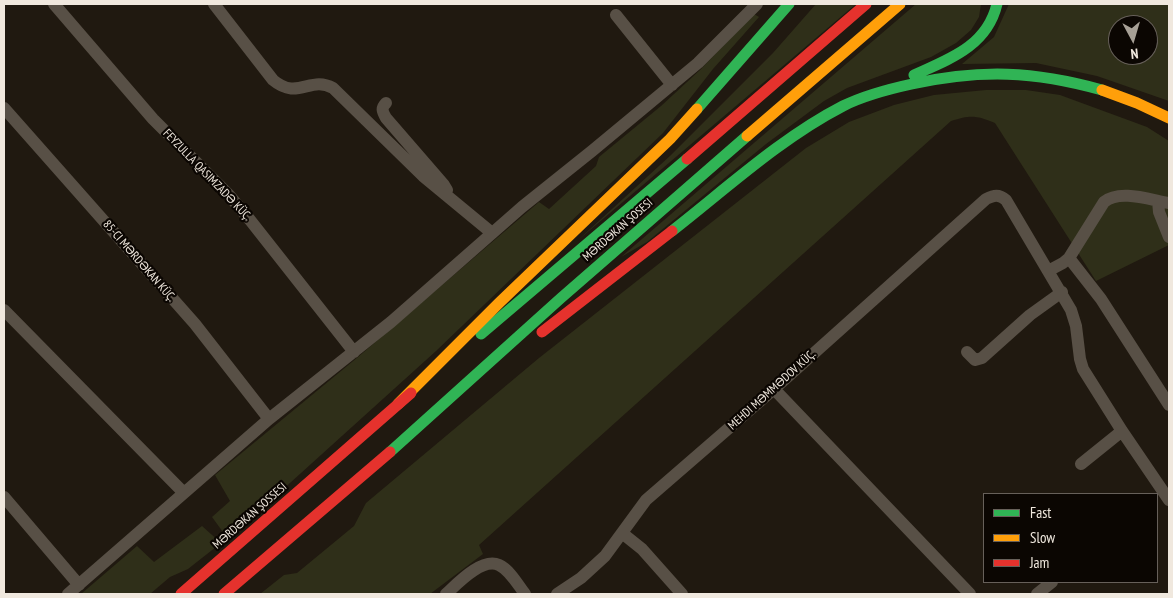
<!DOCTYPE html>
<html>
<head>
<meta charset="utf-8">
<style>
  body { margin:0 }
  #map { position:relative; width:1173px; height:598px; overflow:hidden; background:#201910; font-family:"PT Sans Narrow",sans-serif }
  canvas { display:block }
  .frame { position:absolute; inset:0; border:5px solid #f0e8de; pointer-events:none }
  .legend { position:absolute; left:983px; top:493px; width:175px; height:90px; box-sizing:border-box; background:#0b0602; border:1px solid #67605a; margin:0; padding:6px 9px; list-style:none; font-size:15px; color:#f0e8de }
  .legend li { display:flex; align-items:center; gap:10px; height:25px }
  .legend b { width:25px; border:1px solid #67605a }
  .north { position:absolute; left:1108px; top:15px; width:50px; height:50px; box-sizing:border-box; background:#0b0602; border:1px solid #67605a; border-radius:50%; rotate:174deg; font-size:14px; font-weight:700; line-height:20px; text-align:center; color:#f0e8de }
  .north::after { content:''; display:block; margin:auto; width:18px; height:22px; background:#a7a096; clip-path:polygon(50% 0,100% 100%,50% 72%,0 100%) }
</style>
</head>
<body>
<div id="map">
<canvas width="1173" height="598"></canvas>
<div class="frame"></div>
<ul class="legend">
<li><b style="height:6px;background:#30b455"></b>Fast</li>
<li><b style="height:6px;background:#ff9f0a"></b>Slow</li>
<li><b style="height:6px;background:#e5322d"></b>Jam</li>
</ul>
<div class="north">N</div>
</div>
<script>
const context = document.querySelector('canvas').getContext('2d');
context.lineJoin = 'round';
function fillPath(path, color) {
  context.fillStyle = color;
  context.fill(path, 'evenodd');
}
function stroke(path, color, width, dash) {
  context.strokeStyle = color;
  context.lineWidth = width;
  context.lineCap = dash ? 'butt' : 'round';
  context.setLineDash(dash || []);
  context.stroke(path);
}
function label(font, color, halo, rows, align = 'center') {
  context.font = font + ' "PT Sans Narrow",sans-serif';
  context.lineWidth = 4.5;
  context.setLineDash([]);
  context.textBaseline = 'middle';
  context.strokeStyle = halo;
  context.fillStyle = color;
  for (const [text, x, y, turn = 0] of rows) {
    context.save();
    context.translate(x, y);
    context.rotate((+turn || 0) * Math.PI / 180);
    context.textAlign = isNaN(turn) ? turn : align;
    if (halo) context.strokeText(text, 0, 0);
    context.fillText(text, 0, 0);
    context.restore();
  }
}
fillPath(new Path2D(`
  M 816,4 L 856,4 L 577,241 L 671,155 L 773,53 Z
  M 916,4 L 981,4 L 979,17 L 971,30 L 956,43 L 931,57 L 847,88 L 824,101 L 766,144 L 647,242 L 621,257 Z
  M 1009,4 L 1169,4 L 1169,101 L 1097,76 L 1036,63 L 962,64 L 994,37 ZM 1118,25 L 1148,25 L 1148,55 L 1118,55 Z
  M 754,14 L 759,17 L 713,69 L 663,133 L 436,351 L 228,539 L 212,517 L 230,501 L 215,475 L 358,357 L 539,202 L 549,209 L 596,166 L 599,157 L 661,106 L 700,70 Z
  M 986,90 L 1026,90 L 1060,95 L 1147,127 L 1169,141 L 1169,245 L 1096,281 L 995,123 C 976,115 970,115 951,121 L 479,545 L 483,554 L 430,594 L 260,594 L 284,575 L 297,573 L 354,526 L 366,503 L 539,358 L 806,148 L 849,122 L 894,105 L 934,95 Z
  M 202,526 L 221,543 L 188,569 L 170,577 L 150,594 L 81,594 L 137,546 L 154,562 Z`), '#2f2f19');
stroke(new Path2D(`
  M 54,4 L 153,119 L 228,194 L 250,220 L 354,352
  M 214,4 L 273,80 C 298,101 310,75 333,88 L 423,176 L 492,233
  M 616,15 L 672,85
  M 386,103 C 381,108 382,111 386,118 L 444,185 L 447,190
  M 4,108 L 195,324 L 269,419
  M 1158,201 L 1159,212 L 1169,237
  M 1069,258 L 1101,299 L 1169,405
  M 1048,271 L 1063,263 L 1069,258 L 1104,202 C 1120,189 1150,200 1169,203
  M 4,310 L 183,492
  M 967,352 L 975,360 L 982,358 L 1030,315 L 1062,292
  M 774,389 L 970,594
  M 1081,464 L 1122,431
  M 4,497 L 79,585
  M 622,533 L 642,549 L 682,594
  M 68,594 L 269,419 L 391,322 L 522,207 L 592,151 L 698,63 L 757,4
  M 446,594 C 457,584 482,557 499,565 C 510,570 518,585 525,594
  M 557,594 L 581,578 L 605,556 L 646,500 L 774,389 L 986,199 C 994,195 999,194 1006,200 L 1071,310 L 1076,326 L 1080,359 L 1083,369 L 1122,431 L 1169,500
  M 1037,594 L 1052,582`), '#585046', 12);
stroke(new Path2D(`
  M 914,75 C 950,59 987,46 997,4
  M 697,109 L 789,4
  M 672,231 C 727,188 781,138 843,106 C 865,95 889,89 912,84 C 981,69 1034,71 1102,90
  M 481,334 L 687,159
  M 390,452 L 561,298 L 747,136`), '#30b455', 11);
stroke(new Path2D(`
  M 1102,90 L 1137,103 L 1169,118
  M 747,136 L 900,4
  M 398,404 L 499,303 L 670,139 L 697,109`), '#ff9f0a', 11);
stroke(new Path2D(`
  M 687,159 L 866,4
  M 542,332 L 672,231
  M 181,594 L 411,393
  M 224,594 L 390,452`), '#e5322d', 11);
label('12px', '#f0e8de', '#0b0602', [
  ["FEYZULLA QASIMZADƏ KÜÇ.",207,175,46],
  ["MƏRDƏKAN ŞOSESI",618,230,-41],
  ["85-CI MƏRDƏKAN KÜÇ.",139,261,49],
  ["MEHDI MƏMMƏDOV KÜÇ.",772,390,-42],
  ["MƏRDƏKAN ŞOSSESI",250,516,-41]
]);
</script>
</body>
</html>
